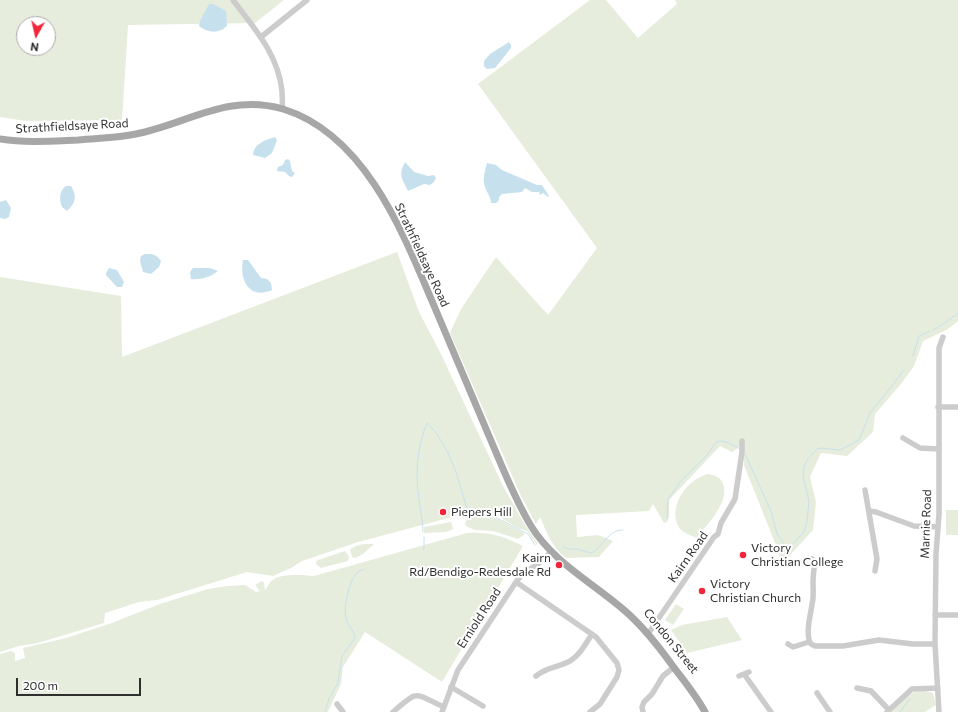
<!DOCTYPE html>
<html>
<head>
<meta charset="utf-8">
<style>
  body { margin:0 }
  #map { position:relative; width:958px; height:712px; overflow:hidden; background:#fff; font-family:Commissioner,sans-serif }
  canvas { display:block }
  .north { position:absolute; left:16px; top:16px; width:40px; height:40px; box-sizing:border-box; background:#fff; border:1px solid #acacac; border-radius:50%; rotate:188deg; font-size:11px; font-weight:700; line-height:16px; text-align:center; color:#2f2f2f }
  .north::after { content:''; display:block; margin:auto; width:14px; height:18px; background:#f1263d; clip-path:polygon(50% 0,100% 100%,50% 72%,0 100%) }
  .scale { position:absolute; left:16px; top:678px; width:125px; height:18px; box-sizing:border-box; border:2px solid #2f2f2f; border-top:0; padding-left:5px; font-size:12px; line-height:14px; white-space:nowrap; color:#2f2f2f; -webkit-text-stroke:3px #fff; paint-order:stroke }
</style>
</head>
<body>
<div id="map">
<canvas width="958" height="712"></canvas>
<div class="north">N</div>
<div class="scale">200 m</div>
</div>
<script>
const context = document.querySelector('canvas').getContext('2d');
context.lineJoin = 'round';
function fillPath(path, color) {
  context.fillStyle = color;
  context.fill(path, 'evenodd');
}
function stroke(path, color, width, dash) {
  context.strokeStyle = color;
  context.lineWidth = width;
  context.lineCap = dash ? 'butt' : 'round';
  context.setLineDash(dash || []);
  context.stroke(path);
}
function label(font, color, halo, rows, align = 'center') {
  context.font = font + ' Commissioner,sans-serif';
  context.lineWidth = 4;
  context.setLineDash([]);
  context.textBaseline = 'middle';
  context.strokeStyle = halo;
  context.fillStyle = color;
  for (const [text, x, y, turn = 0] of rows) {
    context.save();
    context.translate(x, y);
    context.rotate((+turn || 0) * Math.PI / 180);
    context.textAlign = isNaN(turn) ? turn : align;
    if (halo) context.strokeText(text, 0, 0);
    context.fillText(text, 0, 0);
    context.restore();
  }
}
fillPath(new Path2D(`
  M 0,0 L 284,0 L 255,23 L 128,25 L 122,120 L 26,121 L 0,117 ZM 24,24 L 48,24 L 48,48 L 24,48 Z
  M 590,0 L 606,0 L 638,38 L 677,4 L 675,0 L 958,0 L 958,321 L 948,329 L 923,341 L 914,366 L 901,384 L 875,414 L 873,432 L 847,456 L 821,453 L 810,477 L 816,502 L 813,530 L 780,566 L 778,545 L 775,543 L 744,465 L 744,449 L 742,445 L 732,452 L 720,446 L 669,500 L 669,517 L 667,522 L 664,523 L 653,504 L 649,511 L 576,515 L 577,537 L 598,535 L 613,541 L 599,557 L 566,558 C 553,549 546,531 540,517 L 536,524 L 521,496 L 450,333 L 461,309 L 496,257 L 548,315 L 597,248 L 478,84 Z
  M 397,252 L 419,312 L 441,354 L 503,486 L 525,525 L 538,544 L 537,545 L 527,531 L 518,528 L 497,516 L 488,512 L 475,511 L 358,542 L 302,561 L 291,568 L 273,576 L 247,572 L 157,600 L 139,602 L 105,613 L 104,623 L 38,643 L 19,646 L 0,652 L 0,277 L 121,296 L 122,357 Z
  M 708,474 C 711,475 715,475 717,477 C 720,478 722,481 723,484 C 730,502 707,525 696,538 C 691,535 681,532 678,526 C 668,505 688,479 708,474 Z
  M 946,510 L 958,510 L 958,535 L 946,535 Z
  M 469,514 L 485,515 L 496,518 L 524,533 L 524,535 L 518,539 L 493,531 L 475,530 L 466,526 L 465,524 Z
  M 451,522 L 453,529 L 446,532 L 424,533 L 424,527 Z
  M 467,533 C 491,532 502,536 523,546 L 442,682 L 365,632 L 343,667 L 341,684 L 328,712 L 0,712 L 0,654 L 11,651 L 15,653 L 15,661 L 25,658 L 23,648 L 66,638 L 109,624 L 160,604 L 208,589 L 228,586 L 245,585 L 256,592 L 260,591 L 255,585 L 262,581 L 264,583 L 265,590 C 268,587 269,582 273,580 C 280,573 305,575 314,576 Z
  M 365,544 L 374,544 L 363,554 L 355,558 L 352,557 L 350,549 L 358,545 Z
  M 345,551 L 349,557 L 348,561 L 321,568 L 316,564 L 316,562 L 318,560 Z
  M 676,604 L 684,609 L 673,625 L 665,620 Z
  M 727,617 L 742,640 L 687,653 L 671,630 L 682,625 Z
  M 921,690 L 933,693 L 936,705 L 925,712 L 891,712 C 901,704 908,692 921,690 Z`), '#e6eddc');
fillPath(new Path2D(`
  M 209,4 L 213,4 L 226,11 L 227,26 C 219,34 208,33 199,26 L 200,21 Z
  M 509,42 L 511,45 L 511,48 L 495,68 L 487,69 L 484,66 L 484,61 L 490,54 Z
  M 275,137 L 277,140 L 272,153 L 265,158 L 253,155 C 254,143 266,140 275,137 Z
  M 288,159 L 290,161 L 292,171 L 295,173 L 292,177 L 289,176 L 285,172 L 277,171 L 277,170 L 278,167 L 283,165 L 285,160 Z
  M 405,162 L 414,172 L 428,176 L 434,175 L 436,178 L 434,182 L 430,185 L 424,184 L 408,191 C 402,178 398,175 405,162 Z
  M 487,163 L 496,165 L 502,170 L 537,185 L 542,185 L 549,196 L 548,197 L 543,193 L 540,195 L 539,192 L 532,192 L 525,188 L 522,192 L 502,194 L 499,197 L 499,200 L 496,203 L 491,203 C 491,197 487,193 485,187 C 482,180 485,171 487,163 Z
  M 66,186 L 71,186 C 77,196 76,203 67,211 L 62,207 C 59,199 59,191 66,186 Z
  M 6,200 L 11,208 L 9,217 L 5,219 L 0,218 L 0,202 Z
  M 145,254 C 153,254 156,254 161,261 L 159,267 L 151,274 L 143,272 L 140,261 L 141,256 Z
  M 243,260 L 248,260 L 261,278 L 267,279 L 271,283 L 272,290 C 250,300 239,281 243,260 Z
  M 109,268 L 117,270 L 124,282 L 122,287 L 117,287 L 106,275 L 106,273 Z
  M 193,268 L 210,268 L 218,271 C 211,277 200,280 191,279 L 190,272 Z`), '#c7e0ee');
stroke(new Path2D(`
  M 933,330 L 946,322 L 958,313
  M 913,356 L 919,336 L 930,331
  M 745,454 L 771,511 L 777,534 L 785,545 L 791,546 L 804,532 L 807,522 L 809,501 L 803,476 L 804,467 L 808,459 L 817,449 L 821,448 L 840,450 L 859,440 L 870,413 L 892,386 L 903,371
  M 470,513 L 485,514 L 497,518 L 528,534 L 535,545
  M 667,519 L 668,499 L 681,481 L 707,455 L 716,442 C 725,439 732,445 740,449
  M 423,532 C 423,521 420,510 419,499 C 415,473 417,447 427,423 L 437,434 L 448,453 L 456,472 L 468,512
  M 563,547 L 569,549 L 577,549 L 591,553 C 603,548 608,529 623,530
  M 423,550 L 424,548 L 424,537
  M 325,712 L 329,699 L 338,683 L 342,656 L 355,638 C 354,630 348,626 346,618 C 343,609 349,581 356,574 C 358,571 361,570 364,569
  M 900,712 L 910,699`), '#c7e0ee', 1);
stroke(new Path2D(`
  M 233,0 C 254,28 278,54 282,91 C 282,97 283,103 282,109
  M 261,37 L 307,0
  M 938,407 L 958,407
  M 903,438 L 920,448 L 939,449
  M 865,490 L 877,559 L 875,571
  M 869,511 L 876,512 L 914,526 L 938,527
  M 812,559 L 816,562 L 822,560
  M 816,562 C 811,574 814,586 813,598 C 812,610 804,634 811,644 L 815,646 L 843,646 L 879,640 L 913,644 L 935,644
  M 516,582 L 596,637 L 617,663 L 619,670 L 617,677 L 600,704 L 590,712
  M 935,615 L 958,615
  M 648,634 L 714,537 L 718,534 L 721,523 L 735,499 L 742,452 L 742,441
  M 788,644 L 793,647 L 809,642
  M 744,674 L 749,672
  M 536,676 C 547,667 556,668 568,662 C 579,657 586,643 592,634
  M 739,676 L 744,674 L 771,712
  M 451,687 L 483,706
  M 857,688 L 871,691 L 889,710
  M 817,693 L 830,712
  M 337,704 L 343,712
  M 393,712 C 420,688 414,694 444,707
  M 442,712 L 458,670 L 516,582 L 523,573 L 538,564 L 552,551
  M 643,712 L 642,707 L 644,702 L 652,694 L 663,676 L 674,667
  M 887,712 L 912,689 L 938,688
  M 939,712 L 935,644 L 936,554 L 939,514 L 939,348 L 943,337`), '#ccc', 5.5);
stroke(new Path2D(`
  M 0,139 C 26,143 52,141 78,140 C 97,138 117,138 136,134 C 187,124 227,93 283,109 C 364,134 402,230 432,301 C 451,346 470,391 489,436 C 502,466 514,498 531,526 C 553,562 593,583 624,610 C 644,627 660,648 675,669 C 686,683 697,697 705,712`), '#a7a7a7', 7);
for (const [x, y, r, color] of [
  [443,512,4,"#f1263d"],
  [743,555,4,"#f1263d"],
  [559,565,4,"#f1263d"],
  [702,591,4,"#f1263d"]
]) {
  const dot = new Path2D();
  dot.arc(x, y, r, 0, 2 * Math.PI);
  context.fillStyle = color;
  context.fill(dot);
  stroke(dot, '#fff', 1.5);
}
label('12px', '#2f2f2f', '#fff', [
  ["Strathfieldsaye Road",72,126,-3],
  ["Strathfieldsaye Road",422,255,65],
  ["Marnie Road",926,524,-88],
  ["Kairn Road",688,557,-55],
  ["Erniold Road",479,618,-57],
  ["Condon Street",671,641,51]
]);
label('12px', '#2f2f2f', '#fff', [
  ["Piepers Hill",451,512],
  ["Victory",751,548],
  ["Christian College",751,562],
  ["Kairn",551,558,"right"],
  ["Rd/Bendigo-Redesdale Rd",551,572,"right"],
  ["Victory",710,584],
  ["Christian Church",710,598]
], 'left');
</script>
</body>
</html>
